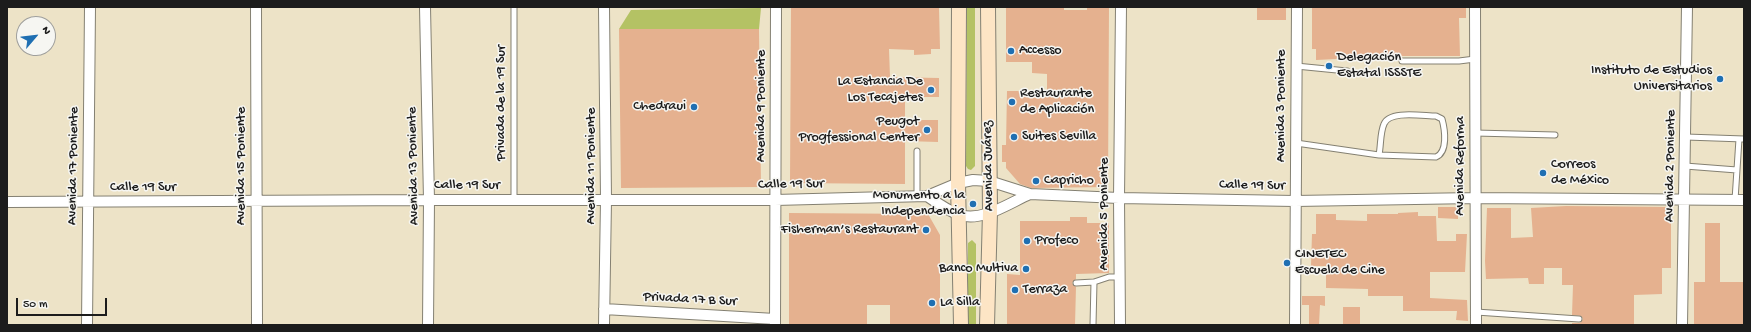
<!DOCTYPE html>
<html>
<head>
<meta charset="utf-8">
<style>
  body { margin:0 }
  #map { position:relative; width:1751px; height:332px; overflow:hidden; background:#ede3c7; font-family:"Gochi Hand",sans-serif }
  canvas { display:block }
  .frame { position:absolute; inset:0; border:8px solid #1c1c1c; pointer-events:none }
  .north { position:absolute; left:16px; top:16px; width:40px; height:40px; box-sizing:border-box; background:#f6f6f2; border:1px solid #9f9f9c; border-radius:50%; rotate:62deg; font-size:11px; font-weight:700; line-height:16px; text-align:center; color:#1c1c1c }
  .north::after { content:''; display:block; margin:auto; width:14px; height:18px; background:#1f6fb2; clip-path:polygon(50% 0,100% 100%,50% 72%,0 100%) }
  .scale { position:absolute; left:16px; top:298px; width:91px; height:18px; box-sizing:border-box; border:2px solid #1c1c1c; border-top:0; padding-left:5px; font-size:12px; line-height:14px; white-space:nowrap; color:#1c1c1c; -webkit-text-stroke:3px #f6f6f2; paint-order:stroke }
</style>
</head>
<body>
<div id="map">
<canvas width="1751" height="332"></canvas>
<div class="frame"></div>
<div class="north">N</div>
<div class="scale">50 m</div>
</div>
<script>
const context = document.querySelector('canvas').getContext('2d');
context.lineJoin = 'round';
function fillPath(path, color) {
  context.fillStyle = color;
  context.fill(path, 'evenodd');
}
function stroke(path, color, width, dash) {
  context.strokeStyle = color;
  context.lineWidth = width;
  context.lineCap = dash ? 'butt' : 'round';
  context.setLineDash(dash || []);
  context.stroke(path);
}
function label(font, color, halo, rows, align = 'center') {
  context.font = font + ' "Gochi Hand",sans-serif';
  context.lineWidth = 3;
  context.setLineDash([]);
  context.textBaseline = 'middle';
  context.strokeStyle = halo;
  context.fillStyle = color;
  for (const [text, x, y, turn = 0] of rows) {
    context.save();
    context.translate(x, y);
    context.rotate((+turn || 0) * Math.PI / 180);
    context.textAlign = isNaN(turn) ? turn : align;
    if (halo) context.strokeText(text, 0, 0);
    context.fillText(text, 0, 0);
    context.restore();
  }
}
fillPath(new Path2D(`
  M 967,7 L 975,7 L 975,166 L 971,170 L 968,169 L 966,166 Z
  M 761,8 L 759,29 L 619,29 L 631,10 Z
  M 972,240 L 976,244 L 976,325 L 968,325 L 968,243 Z`), '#b4c264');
fillPath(new Path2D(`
  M 791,7 L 939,7 L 940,49 L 931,49 L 931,54 L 914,55 L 914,50 L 889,49 L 890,77 L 939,78 L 939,97 L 905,97 L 905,120 L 938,120 L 938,142 L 905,141 L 905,184 L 790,183 Z
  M 1006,7 L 1064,7 L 1064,10 L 1087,10 L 1087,7 L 1109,7 L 1108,187 L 1031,188 L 1020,184 L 1006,168 L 1006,162 L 1002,162 L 1002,145 L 1006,145 L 1007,91 L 1024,91 L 1024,95 L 1047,96 L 1047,74 L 1032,73 L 1032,62 L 1006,62 Z
  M 1257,7 L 1286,7 L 1286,20 L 1257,20 Z
  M 1312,7 L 1466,7 L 1466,18 L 1459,18 L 1460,56 L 1371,56 L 1370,60 L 1357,58 L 1316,60 L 1316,49 L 1312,49 Z
  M 619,29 L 759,29 L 761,187 L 621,188 Z
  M 1566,206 L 1671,207 L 1671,268 L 1662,268 L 1662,294 L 1634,295 L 1634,325 L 1572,325 L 1572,323 L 1580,323 L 1583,319 L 1581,316 L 1572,315 L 1573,285 L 1562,285 L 1562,268 L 1544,268 L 1544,284 L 1529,284 L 1528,278 L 1486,279 L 1485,261 L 1487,208 L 1511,208 L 1511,238 L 1533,237 L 1531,208 Z
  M 1438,207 L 1458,207 L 1458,219 L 1438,218 Z
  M 1418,212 L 1418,216 L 1436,216 L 1437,241 L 1456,241 L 1456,234 L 1467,234 L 1465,272 L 1430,272 L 1430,298 L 1467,300 L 1468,321 L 1456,320 L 1457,311 L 1403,311 L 1403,296 L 1368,296 L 1368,289 L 1326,288 L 1326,266 L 1311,266 L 1312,234 L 1316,234 L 1316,214 L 1336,214 L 1336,220 L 1367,221 L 1367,214 L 1398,214 L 1398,213 Z
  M 789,213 L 928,214 L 940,235 L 940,325 L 890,325 L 890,305 L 867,305 L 867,325 L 789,325 Z
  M 1070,217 L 1087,217 L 1087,223 L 1109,223 L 1109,273 L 1076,274 L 1076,279 L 1072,283 L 1076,287 L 1075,325 L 1007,325 L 1007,274 L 1020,275 L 1020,221 L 1070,221 Z
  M 1705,223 L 1720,223 L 1720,282 L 1744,282 L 1744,325 L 1694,325 L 1694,282 L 1705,282 Z
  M 1302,296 L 1325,296 L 1325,306 L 1320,305 L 1319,325 L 1309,325 L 1309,305 L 1302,305 Z
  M 1343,307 L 1360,307 L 1360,325 L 1343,325 Z`), '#e5b18f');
const service = new Path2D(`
  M 1402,61 L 1459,61 L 1475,59
  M 1296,66 L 1347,71
  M 1475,133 L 1555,135
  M 1686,137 L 1744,139
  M 1296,143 L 1379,155 L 1436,157 C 1448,152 1445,130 1442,119 L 1436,116 C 1423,116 1389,110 1384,124 C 1380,133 1381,145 1379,155
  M 1685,166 L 1737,170
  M 917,197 L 917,151
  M 514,200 L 514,7
  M 1735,200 L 1739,139
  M 1076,283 L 1094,282
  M 1476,312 L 1579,319
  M 1093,325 L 1094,282 L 1109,277 L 1120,277`);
const minor = new Path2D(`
  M 256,7 L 257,325
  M 425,7 L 429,200 L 428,325
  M 604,7 L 606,200 L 604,325
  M 1475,7 L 1476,325
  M 927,196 C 937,203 948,211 960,215 C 983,222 1009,203 1030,194
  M 7,202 L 429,200 L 775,200 L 927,196 L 958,183 L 973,180 L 989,181 L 1030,194 L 1119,198 L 1295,201 L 1475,198 L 1744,200
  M 604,309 L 775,319
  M 87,325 L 90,7
  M 775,325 L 776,7
  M 1120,325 L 1119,198 L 1121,7
  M 1295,325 L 1297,7
  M 1682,325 L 1687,7`);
const secondary = new Path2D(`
  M 959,7 L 958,183 L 961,325
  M 987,325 L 990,212 L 988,7`);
stroke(service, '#848072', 7);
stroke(minor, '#848072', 12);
stroke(secondary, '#848072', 16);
stroke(service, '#fff', 5);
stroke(minor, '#fff', 10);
stroke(secondary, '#fde5c5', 14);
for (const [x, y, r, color] of [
  [1011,51,4,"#1f6fb2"],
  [1329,66,4,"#1f6fb2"],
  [1720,79,4,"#1f6fb2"],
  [931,90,4,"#1f6fb2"],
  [1012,102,4,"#1f6fb2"],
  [694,107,4,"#1f6fb2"],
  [927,130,4,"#1f6fb2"],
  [1014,137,4,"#1f6fb2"],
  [1543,173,4,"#1f6fb2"],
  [1036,181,4,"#1f6fb2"],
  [973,204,4,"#1f6fb2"],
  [926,230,4,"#1f6fb2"],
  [1027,241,4,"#1f6fb2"],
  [1287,263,4,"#1f6fb2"],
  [1026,269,4,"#1f6fb2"],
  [1015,290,4,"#1f6fb2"],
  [932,303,4,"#1f6fb2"]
]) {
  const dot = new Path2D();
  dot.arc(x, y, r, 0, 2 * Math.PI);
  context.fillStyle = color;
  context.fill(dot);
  stroke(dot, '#f6f6f2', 1.5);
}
label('14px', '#1c1c1c', '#f6f6f2', [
  ["Accesso",1019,51],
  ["Delegación",1337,58],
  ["Estatal ISSSTE",1337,74],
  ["Instituto de Estudios",1712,71,"right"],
  ["Universitarios",1712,87,"right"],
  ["La Estancia De",923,82,"right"],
  ["Los Tecajetes",923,98,"right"],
  ["Restaurante",1020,94],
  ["de Aplicación",1020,110],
  ["Chedraui",686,107,"right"],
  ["Peugot",919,122,"right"],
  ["Progfessional Center",919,138,"right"],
  ["Suites Sevilla",1022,137],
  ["Correos",1551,165],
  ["de México",1551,181],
  ["Capricho",1044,181],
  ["Monumento a la",965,196,"right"],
  ["Independencia",965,212,"right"],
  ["Fisherman’s Restaurant",918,230,"right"],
  ["Profeco",1035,241],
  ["CINETEC",1295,255],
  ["Escuela de Cine",1295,271],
  ["Banco Multiva",1018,269,"right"],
  ["Terraza",1023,290],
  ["La Silla",940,303]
], 'left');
label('14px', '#1c1c1c', '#f6f6f2', [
  ["Privada de la 19 Sur",502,103,-90],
  ["Avenida 9 Poniente",762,106,-90],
  ["Avenida 3 Poniente",1282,106,-90],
  ["Avenida 17 Poniente",74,166,-89],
  ["Avenida 15 Poniente",242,166,-90],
  ["Avenida 13 Poniente",414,166,-91],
  ["Avenida 11 Poniente",592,166,-90],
  ["Avenida Juárez",989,166,-91],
  ["Avenida Reforma",1461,166,-90],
  ["Avenida 2 Poniente",1671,166,-89],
  ["Calle 19 Sur",791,185,-1],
  ["Calle 19 Sur",467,186],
  ["Calle 19 Sur",1252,186,1],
  ["Calle 19 Sur",143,188],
  ["Avenida 5 Poniente",1105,214,-90],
  ["Privada 17 B Sur",690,300,3]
]);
</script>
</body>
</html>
